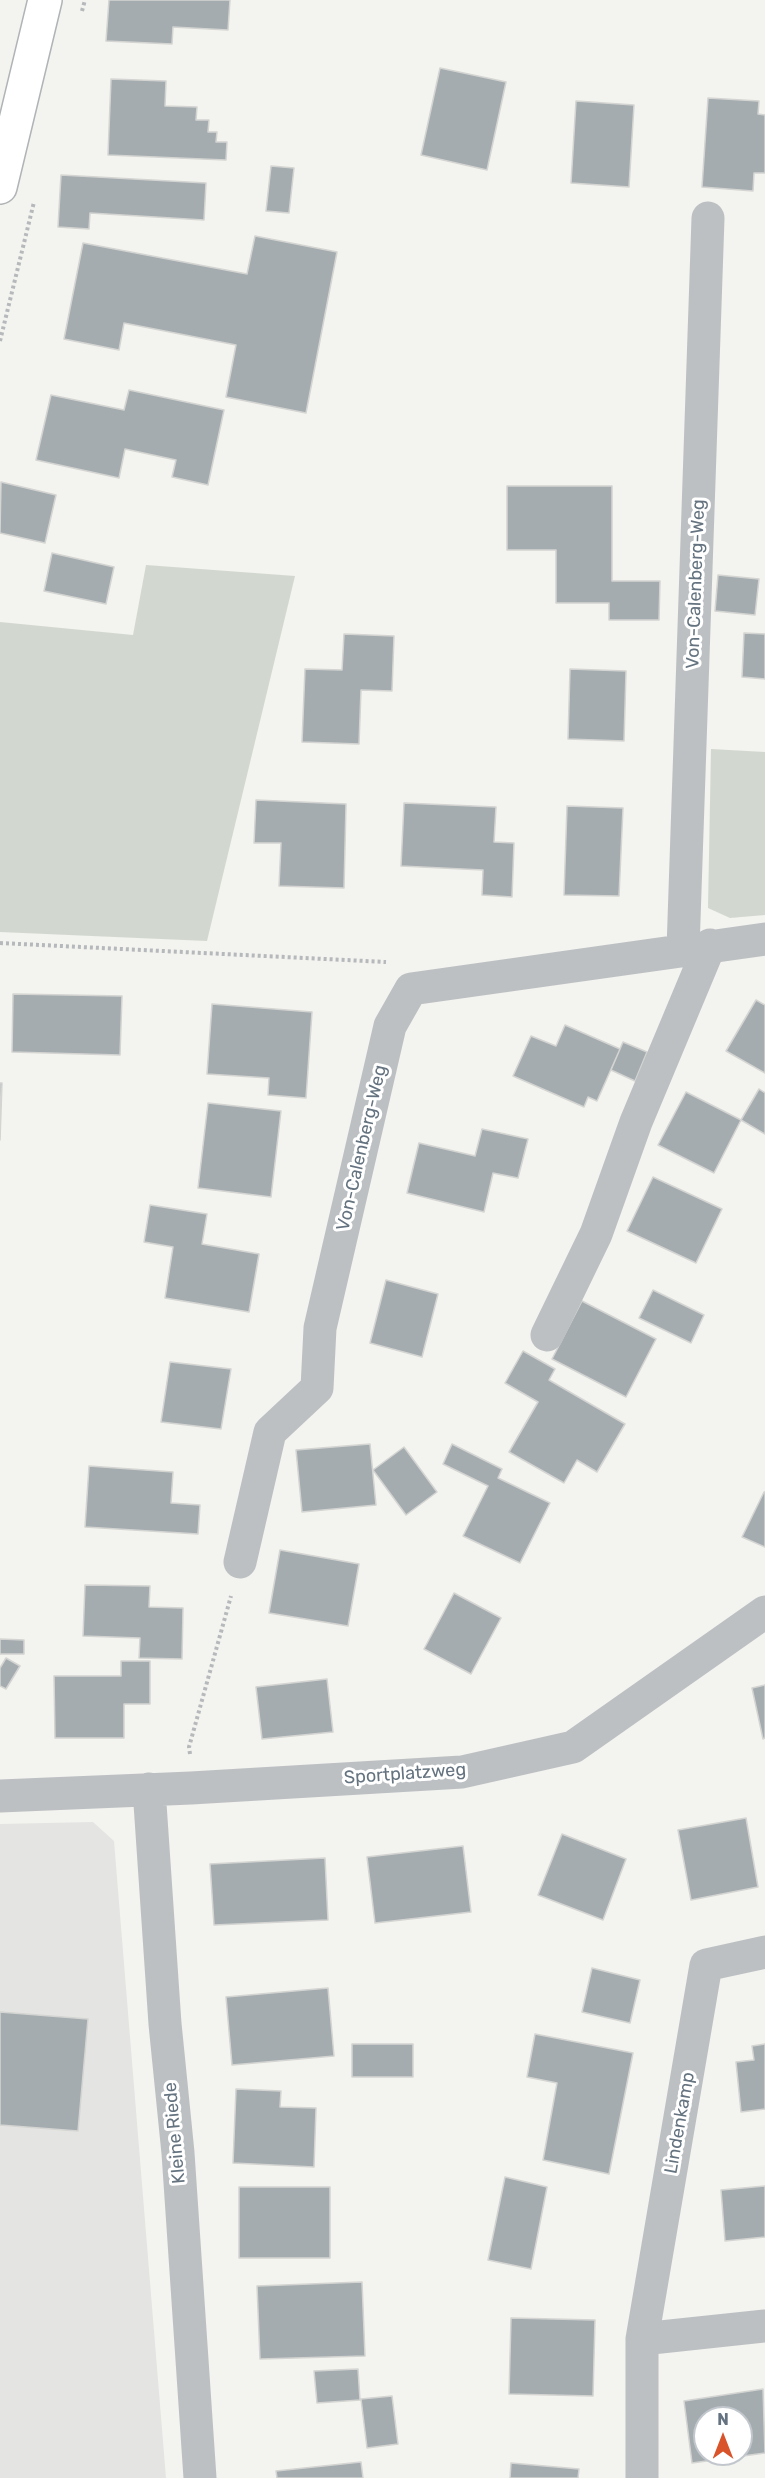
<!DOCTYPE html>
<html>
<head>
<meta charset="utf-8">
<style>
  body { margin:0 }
  #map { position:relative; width:765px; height:2478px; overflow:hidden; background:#f3f3ef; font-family:Rubik,sans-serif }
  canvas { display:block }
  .north { position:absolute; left:693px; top:2406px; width:60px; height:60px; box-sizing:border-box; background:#fff; border:2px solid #c1c7cc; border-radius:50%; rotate:0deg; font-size:16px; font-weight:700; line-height:24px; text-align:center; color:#64737f }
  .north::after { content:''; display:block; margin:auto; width:21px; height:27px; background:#d9542a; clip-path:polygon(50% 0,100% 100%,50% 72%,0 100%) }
</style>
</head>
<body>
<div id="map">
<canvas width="765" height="2478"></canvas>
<div class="north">N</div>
</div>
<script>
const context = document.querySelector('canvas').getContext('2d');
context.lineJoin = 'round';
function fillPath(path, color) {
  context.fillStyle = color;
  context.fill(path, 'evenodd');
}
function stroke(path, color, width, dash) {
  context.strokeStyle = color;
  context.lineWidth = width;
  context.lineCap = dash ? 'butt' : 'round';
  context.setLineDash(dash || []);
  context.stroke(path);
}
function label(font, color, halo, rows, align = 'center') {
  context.font = font + ' Rubik,sans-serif';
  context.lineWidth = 6;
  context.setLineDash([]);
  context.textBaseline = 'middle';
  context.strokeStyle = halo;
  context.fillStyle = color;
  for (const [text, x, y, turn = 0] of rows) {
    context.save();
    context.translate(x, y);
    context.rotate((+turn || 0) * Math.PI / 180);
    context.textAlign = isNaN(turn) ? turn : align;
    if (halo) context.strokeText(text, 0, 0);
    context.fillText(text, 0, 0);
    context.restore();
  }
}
fillPath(new Path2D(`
  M 93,1822 L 114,1841 L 166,2478 L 0,2478 L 0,1824 Z`), '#e4e5e3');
fillPath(new Path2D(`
  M 146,565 L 295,576 L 207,941 L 0,932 L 0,622 L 133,635 Z
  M 711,749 L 765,752 L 765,915 L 730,918 L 708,908 Z`), '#d2d8cf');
const building = new Path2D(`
  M 109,0 L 230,0 L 228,30 L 173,27 L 172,44 L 106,41 Z
  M 440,68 L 506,82 L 487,170 L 421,155 Z
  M 111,79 L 166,81 L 165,106 L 197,107 L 196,120 L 209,120 L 208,132 L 217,132 L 216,142 L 227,142 L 226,160 L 108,155 Z
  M 708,98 L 759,101 L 758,114 L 765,115 L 765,173 L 754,173 L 753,191 L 702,187 Z
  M 576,101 L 634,105 L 629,187 L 571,183 Z
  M 271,166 L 294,168 L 289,213 L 266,211 Z
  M 61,175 L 206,183 L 204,220 L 90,213 L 89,229 L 58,227 Z
  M 255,236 L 337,252 L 306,413 L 226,397 L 236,345 L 124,323 L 119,350 L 64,339 L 83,243 L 247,274 Z
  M 129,390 L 224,410 L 208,485 L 172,477 L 176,460 L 125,449 L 119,478 L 36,460 L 51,395 L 124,410 Z
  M 1,482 L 56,495 L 45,543 L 0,533 Z
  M 507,486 L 612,486 L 612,581 L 660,581 L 659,620 L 609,620 L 609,603 L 556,603 L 556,550 L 507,550 Z
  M 52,553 L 114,567 L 106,604 L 44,591 Z
  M 718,575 L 759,579 L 755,615 L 715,611 Z
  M 744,633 L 765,634 L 765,679 L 742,677 Z
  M 344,634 L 394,636 L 392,691 L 361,690 L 359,744 L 302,742 L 305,669 L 342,670 Z
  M 570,669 L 626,671 L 624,741 L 568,739 Z
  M 256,800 L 346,804 L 344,888 L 279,886 L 281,843 L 254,843 Z
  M 404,803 L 496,807 L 494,842 L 514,843 L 512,897 L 482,895 L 483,870 L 401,866 Z
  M 567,806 L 623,808 L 619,896 L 564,895 Z
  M 13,994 L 122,996 L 120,1055 L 12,1052 Z
  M 756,1000 L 765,1005 L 765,1073 L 726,1051 Z
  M 212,1004 L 312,1012 L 306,1098 L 268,1095 L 269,1078 L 207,1074 Z
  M 565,1025 L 620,1049 L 597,1101 L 588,1097 L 584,1107 L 513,1076 L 531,1036 L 556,1046 Z
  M 623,1042 L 647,1052 L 635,1081 L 611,1070 Z
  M 0,1083 L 2,1083 L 0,1140 Z
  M 759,1089 L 765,1093 L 765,1134 L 741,1120 Z
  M 686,1092 L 741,1120 L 714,1173 L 658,1145 Z
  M 208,1103 L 281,1111 L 271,1197 L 198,1188 Z
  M 482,1129 L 528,1139 L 518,1178 L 493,1173 L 484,1212 L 407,1193 L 419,1143 L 475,1156 Z
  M 653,1177 L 722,1209 L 696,1263 L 627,1231 Z
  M 150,1205 L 207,1214 L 202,1244 L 259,1254 L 249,1312 L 165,1298 L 173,1247 L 144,1242 Z
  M 386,1280 L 438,1294 L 422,1357 L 370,1343 Z
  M 653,1290 L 704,1315 L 691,1343 L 639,1318 Z
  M 582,1301 L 656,1339 L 626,1397 L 552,1359 Z
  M 523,1351 L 555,1369 L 549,1380 L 625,1424 L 597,1472 L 577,1460 L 564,1483 L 509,1452 L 538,1402 L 505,1383 Z
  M 170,1362 L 231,1369 L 221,1429 L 161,1422 Z
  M 370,1444 L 376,1505 L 302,1512 L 296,1450 Z
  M 452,1444 L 502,1469 L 498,1478 L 550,1503 L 520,1563 L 463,1536 L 488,1486 L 443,1464 Z
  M 404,1447 L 437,1492 L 406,1515 L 373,1470 Z
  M 89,1466 L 173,1472 L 171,1503 L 200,1505 L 198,1534 L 85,1527 Z
  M 764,1492 L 765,1492 L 765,1547 L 742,1537 Z
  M 280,1550 L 359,1564 L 348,1626 L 269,1613 Z
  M 85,1585 L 150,1586 L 149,1607 L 183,1608 L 182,1659 L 139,1658 L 140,1638 L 83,1636 Z
  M 454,1593 L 501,1618 L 471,1674 L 424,1649 Z
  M 0,1639 L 24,1640 L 24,1654 L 0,1654 Z
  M 6,1658 L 20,1666 L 6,1689 L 0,1686 L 0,1668 Z
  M 121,1661 L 150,1661 L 150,1704 L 124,1704 L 124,1738 L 55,1738 L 54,1676 L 121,1676 Z
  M 327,1679 L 333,1732 L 262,1739 L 256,1687 Z
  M 765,1685 L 765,1738 L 763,1739 L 752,1688 Z
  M 746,1818 L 758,1887 L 691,1900 L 678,1830 Z
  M 562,1834 L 626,1859 L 603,1920 L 538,1895 Z
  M 463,1846 L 471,1912 L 375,1923 L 367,1857 Z
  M 325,1858 L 328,1920 L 214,1925 L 210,1864 Z
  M 592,1968 L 640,1980 L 630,2023 L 582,2012 Z
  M 328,1988 L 334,2056 L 232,2065 L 226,1997 Z
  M 0,2012 L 88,2019 L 78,2131 L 0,2125 Z
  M 535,2034 L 633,2053 L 609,2174 L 543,2160 L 557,2083 L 527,2077 Z
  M 352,2044 L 413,2044 L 413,2077 L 352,2077 Z
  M 765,2044 L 765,2109 L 741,2112 L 736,2062 L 754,2060 L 752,2046 Z
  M 236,2089 L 281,2091 L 280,2107 L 316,2108 L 314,2167 L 233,2163 Z
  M 505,2177 L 547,2187 L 531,2269 L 488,2260 Z
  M 765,2186 L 765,2237 L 725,2241 L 721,2190 Z
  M 239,2187 L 330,2187 L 330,2258 L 239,2258 Z
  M 362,2282 L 365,2356 L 260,2359 L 257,2286 Z
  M 511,2318 L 595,2320 L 593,2396 L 509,2394 Z
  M 358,2369 L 360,2400 L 317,2403 L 314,2371 Z
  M 763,2389 L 765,2453 L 692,2463 L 684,2401 ZM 705,2418 L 741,2418 L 741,2454 L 705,2454 Z
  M 392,2396 L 398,2444 L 367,2448 L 361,2399 Z
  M 361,2462 L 363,2478 L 277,2478 L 276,2471 Z
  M 511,2463 L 579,2469 L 578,2478 L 510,2478 Z`);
fillPath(building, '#a4acb0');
stroke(building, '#d4d5d2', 1.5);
const primary = new Path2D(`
  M 0,187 L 45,0`);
stroke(primary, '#b0b4b7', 36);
stroke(new Path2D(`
  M 82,11 L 85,0
  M 0,341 L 34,202
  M 0,943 L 386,962
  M 190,1754 L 189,1747 L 231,1596`), '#b6b9bb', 4, [3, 3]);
stroke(new Path2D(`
  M 683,949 L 708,218
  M 547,1335 L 596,1234 L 636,1122 L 710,945
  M 240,1562 L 270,1432 L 317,1388 L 320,1328 L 390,1026 L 411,989 L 765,939
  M 149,1789 L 165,2024 L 178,2153 L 200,2478
  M 0,1796 L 191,1788 L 462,1772 L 573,1747 L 765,1612
  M 642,2339 L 765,2326
  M 642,2478 L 642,2339 L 706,1965 L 765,1952`), '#bcc0c3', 33);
stroke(primary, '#fff', 33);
label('18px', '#64737f', '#fff', [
  ["Von-Calenberg-Weg",696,584,-88],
  ["Von-Calenberg-Weg",362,1148,-77],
  ["Sportplatzweg",405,1774,-4],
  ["Lindenkamp",680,2123,-80],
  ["Kleine Riede",175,2133,-95]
]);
</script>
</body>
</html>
